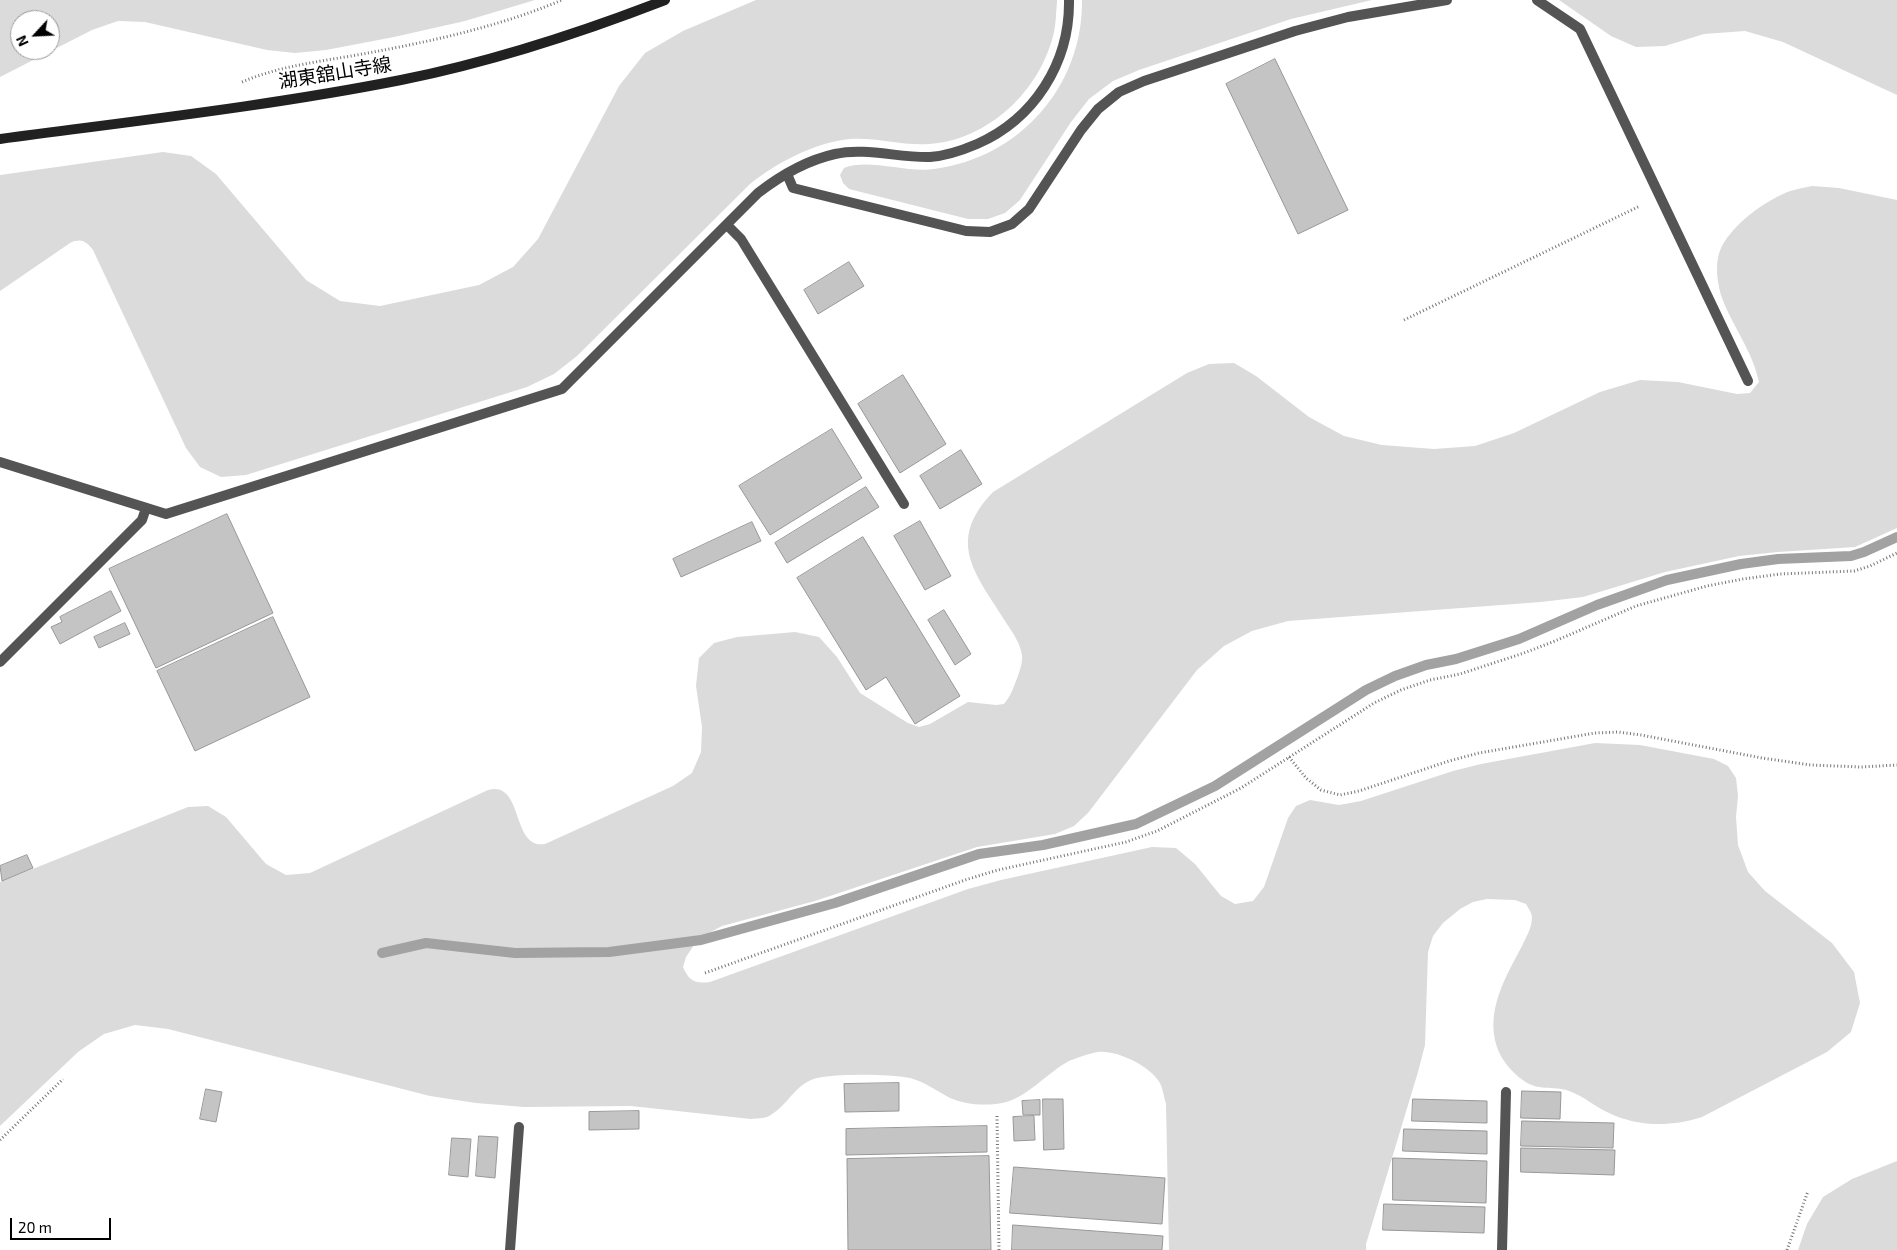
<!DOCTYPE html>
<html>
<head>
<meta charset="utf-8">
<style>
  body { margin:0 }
  #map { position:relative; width:1897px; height:1250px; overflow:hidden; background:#fff; font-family:"Exo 2",sans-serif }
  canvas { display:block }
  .north { position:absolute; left:10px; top:10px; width:50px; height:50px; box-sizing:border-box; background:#fff; border:1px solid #999; border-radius:50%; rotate:245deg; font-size:14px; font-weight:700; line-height:20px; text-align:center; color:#000 }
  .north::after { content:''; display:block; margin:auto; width:18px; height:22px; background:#000; clip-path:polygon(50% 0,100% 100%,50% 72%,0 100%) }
  .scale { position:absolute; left:10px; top:1218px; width:101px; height:22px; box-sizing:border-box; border:2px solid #000; border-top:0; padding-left:6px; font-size:15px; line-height:18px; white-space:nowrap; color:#000; -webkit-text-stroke:4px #fff; paint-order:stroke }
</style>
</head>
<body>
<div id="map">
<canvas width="1897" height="1250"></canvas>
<div class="north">N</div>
<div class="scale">20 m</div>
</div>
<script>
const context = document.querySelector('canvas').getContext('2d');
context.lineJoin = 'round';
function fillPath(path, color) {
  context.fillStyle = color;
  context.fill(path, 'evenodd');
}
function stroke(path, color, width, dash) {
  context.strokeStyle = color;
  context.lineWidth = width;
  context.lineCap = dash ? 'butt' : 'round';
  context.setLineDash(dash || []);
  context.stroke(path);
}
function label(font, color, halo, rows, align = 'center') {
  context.font = font + ' "Exo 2","Noto Sans JP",sans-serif';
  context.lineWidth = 4;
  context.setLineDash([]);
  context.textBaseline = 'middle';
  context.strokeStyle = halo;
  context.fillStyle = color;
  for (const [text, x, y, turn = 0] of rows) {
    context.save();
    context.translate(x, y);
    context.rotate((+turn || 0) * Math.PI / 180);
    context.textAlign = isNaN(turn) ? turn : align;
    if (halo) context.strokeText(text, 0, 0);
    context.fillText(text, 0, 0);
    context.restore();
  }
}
fillPath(new Path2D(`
  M 0,0 L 535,0 L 465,21 L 394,37 L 326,50 L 295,53 L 267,50 L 145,22 L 118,21 L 92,30 L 0,77 ZM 20,20 L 50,20 L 50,50 L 20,50 Z
  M 756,0 L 1057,0 L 1057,2 C 1056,12 1056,23 1054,32 C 1041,90 989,140 929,144 C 902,146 876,137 850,139 C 816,142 776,163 750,184 L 577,356 L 554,374 L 527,387 L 246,475 L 221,477 L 200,467 L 186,448 L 93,250 C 86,241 81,238 70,243 L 0,291 L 0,175 L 163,152 L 191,156 L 216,174 L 306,280 L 340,301 L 380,306 L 479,285 L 513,267 L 538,239 L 619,86 L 645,53 L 683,31 Z
  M 1082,0 L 1372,0 L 1291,19 L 1139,70 L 1113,81 L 1089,99 L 1071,122 L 1020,200 L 1005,213 L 988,219 L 968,219 L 849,189 L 843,183 L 840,175 L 844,168 C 868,158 906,173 934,169 C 1019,158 1083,87 1082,0 Z
  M 1559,0 L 1897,0 L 1897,95 L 1783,42 L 1745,31 L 1704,34 L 1665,46 L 1636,47 L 1611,36 Z
  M 1812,186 L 1839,188 L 1897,200 L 1897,528 L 1855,547 L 1778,552 L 1739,556 L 1665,572 L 1583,597 L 1541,602 L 1288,621 L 1252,631 L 1224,646 L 1197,670 L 1088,813 L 1074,826 L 1055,834 L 977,847 L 815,901 L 722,926 L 707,934 L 694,945 L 686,957 L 683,967 C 689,981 695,984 710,982 L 968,889 L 1001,880 L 1152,847 L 1176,848 L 1195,864 L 1221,896 L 1235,904 L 1253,901 L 1264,887 L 1288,818 L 1296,806 L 1310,800 L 1339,805 L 1361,801 L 1453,771 L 1481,764 L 1595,743 L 1640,745 L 1714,759 L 1728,766 L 1736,778 L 1738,796 L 1736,817 L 1738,845 L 1748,872 L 1765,891 L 1832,943 L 1854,972 L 1860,1003 L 1851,1032 L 1827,1052 L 1702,1117 C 1672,1127 1638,1127 1609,1113 C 1595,1107 1584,1096 1569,1091 C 1559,1087 1549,1089 1539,1087 C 1522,1085 1502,1063 1497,1047 C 1485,1011 1506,976 1522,946 C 1526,937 1532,928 1532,917 C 1532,913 1528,908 1526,904 L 1515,900 L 1487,899 L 1473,902 L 1460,909 L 1443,923 L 1433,936 L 1428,952 L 1425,1045 L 1418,1072 L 1366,1244 L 1366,1250 L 1169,1250 L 1166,1104 C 1164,1098 1163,1089 1160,1083 C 1150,1066 1117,1050 1098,1052 C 1090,1053 1077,1058 1069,1061 C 1048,1072 1026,1099 1002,1103 C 986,1106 966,1105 950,1098 C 937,1091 925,1082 910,1078 C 888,1074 845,1074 823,1077 C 795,1080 791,1104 769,1116 C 764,1119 757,1118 751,1119 L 631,1106 L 524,1107 L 476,1103 L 430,1096 L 168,1029 L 135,1025 L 104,1034 L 78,1052 L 0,1126 L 0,882 L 188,807 L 208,806 L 226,817 L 266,864 L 286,875 L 310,873 L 488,790 C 524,780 511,850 545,844 L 673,786 L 692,773 L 701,752 L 702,727 L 696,686 L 699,658 L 714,643 L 737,637 L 795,632 L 819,637 L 837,657 L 860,693 L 908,723 L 919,727 L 930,724 L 968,702 L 996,705 L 1004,704 C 1010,697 1013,689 1016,681 C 1019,673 1023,663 1022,655 C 1020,643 1013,633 1007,624 C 977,575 944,543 993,492 L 1187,373 L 1209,364 L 1234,363 L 1256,376 L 1309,417 L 1344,436 L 1382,445 L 1434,449 L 1475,446 L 1514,433 L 1600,392 L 1640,380 L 1678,382 L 1737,394 L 1750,393 L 1759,382 C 1753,352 1733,327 1722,298 C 1717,282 1714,261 1722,246 C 1734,224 1761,204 1783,194 C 1791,190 1803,188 1812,186 Z
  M 1897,1161 L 1897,1250 L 1798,1250 L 1807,1224 L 1823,1197 L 1852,1179 Z`), '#dbdbdb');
stroke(new Path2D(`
  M 382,953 L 426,943 L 515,953 L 609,952 L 701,940 L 835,903 L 979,854 L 1043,845 L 1136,824 L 1215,786 L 1366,690 L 1395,676 L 1426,665 L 1456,659 L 1519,639 L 1597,605 L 1667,580 L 1741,564 L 1778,559 L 1851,556 L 1864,552 L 1897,537`), '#a2a2a2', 10);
const building = new Path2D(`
  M 1275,59 L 1348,210 L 1298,234 L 1226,84 Z
  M 849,262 L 864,286 L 818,314 L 804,290 Z
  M 903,375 L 946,444 L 900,473 L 858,404 Z
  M 832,429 L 862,478 L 770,535 L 739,486 Z
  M 961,450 L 982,484 L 940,509 L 920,476 Z
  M 866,487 L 879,507 L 787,563 L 775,543 Z
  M 227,514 L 273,613 L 156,668 L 109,569 Z
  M 920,521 L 951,576 L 925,590 L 894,536 Z
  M 752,522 L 761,541 L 681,577 L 673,559 Z
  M 863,537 L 960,696 L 915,724 L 886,677 L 866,690 L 797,578 Z
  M 111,591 L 121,611 L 60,644 L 51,627 L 62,622 L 60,617 Z
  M 944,610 L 971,654 L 955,665 L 928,620 Z
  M 273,617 L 310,697 L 195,751 L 157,671 Z
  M 125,623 L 130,634 L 99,648 L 94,637 Z
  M 27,855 L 33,868 L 2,881 L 0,866 Z
  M 899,1083 L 899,1111 L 845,1112 L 844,1084 Z
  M 206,1089 L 222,1092 L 216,1122 L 200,1119 Z
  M 1522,1091 L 1561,1092 L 1560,1119 L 1521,1118 Z
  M 1043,1099 L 1063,1099 L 1064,1149 L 1044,1150 Z
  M 1413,1099 L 1487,1101 L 1487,1123 L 1412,1121 Z
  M 1040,1100 L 1040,1115 L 1023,1115 L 1022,1101 Z
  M 639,1111 L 639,1129 L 589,1130 L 589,1112 Z
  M 1034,1116 L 1035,1140 L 1014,1141 L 1013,1117 Z
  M 1522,1121 L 1614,1123 L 1613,1148 L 1521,1146 Z
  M 987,1126 L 987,1152 L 846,1155 L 846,1129 Z
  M 1404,1129 L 1487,1131 L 1487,1154 L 1403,1151 Z
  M 479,1136 L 498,1137 L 495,1178 L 476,1176 Z
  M 452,1138 L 471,1139 L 468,1177 L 449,1175 Z
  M 1521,1148 L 1615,1150 L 1614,1175 L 1521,1172 Z
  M 989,1156 L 991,1250 L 848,1250 L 847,1159 Z
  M 1393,1158 L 1487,1161 L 1486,1203 L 1393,1200 Z
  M 1014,1167 L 1165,1178 L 1162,1224 L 1010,1213 Z
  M 1384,1204 L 1485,1207 L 1484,1233 L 1383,1230 Z
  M 1013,1225 L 1163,1236 L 1162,1250 L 1012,1250 Z`);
fillPath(building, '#c4c4c4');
stroke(building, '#989898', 1);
stroke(new Path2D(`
  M 242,82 C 282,65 325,61 368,53 C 433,41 501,26 562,0
  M 1404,320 L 1640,206
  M 1289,757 L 1306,778 L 1321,790 L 1340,795 L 1359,791 L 1449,761 L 1479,753 L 1595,733 L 1618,732 L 1641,735 L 1762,758 L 1811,765 L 1861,767 L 1897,765
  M 705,973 L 965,880 L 998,870 L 1126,842 L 1157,831 L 1241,788 L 1374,703 L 1401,690 L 1430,680 L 1460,674 L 1524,653 L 1555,641 L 1636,606 L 1707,586 L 1743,579 L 1780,574 L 1854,571 L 1870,566 L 1897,553
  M 997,1116 L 999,1250
  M 0,1140 L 63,1079
  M 1787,1250 L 1808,1191`), '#767676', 3, [1, 2.5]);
stroke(new Path2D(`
  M 1537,0 L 1580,29 L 1748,381
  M 787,174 L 793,188 L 966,231 L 990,232 L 1012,224 L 1029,209 L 1081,130 L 1098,109 L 1119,92 L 1144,81 L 1295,31 L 1348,17 L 1447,0
  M 727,225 L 741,239 L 904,504
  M 0,462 L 166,514 L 562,389 L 758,193 C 780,176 808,160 835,154 C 865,147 899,158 930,157 C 945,156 963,150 977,144 C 1034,119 1070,63 1069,0
  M 0,662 L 142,520 L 146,508
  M 510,1250 L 519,1127
  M 1502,1250 L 1506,1092`), '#545454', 10);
stroke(new Path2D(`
  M 0,139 C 134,121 269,106 401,80 C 491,62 580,33 665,0`), '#212121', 10);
label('19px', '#000', '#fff', [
  ["湖東舘山寺線",335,73,-9]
]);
</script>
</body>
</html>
